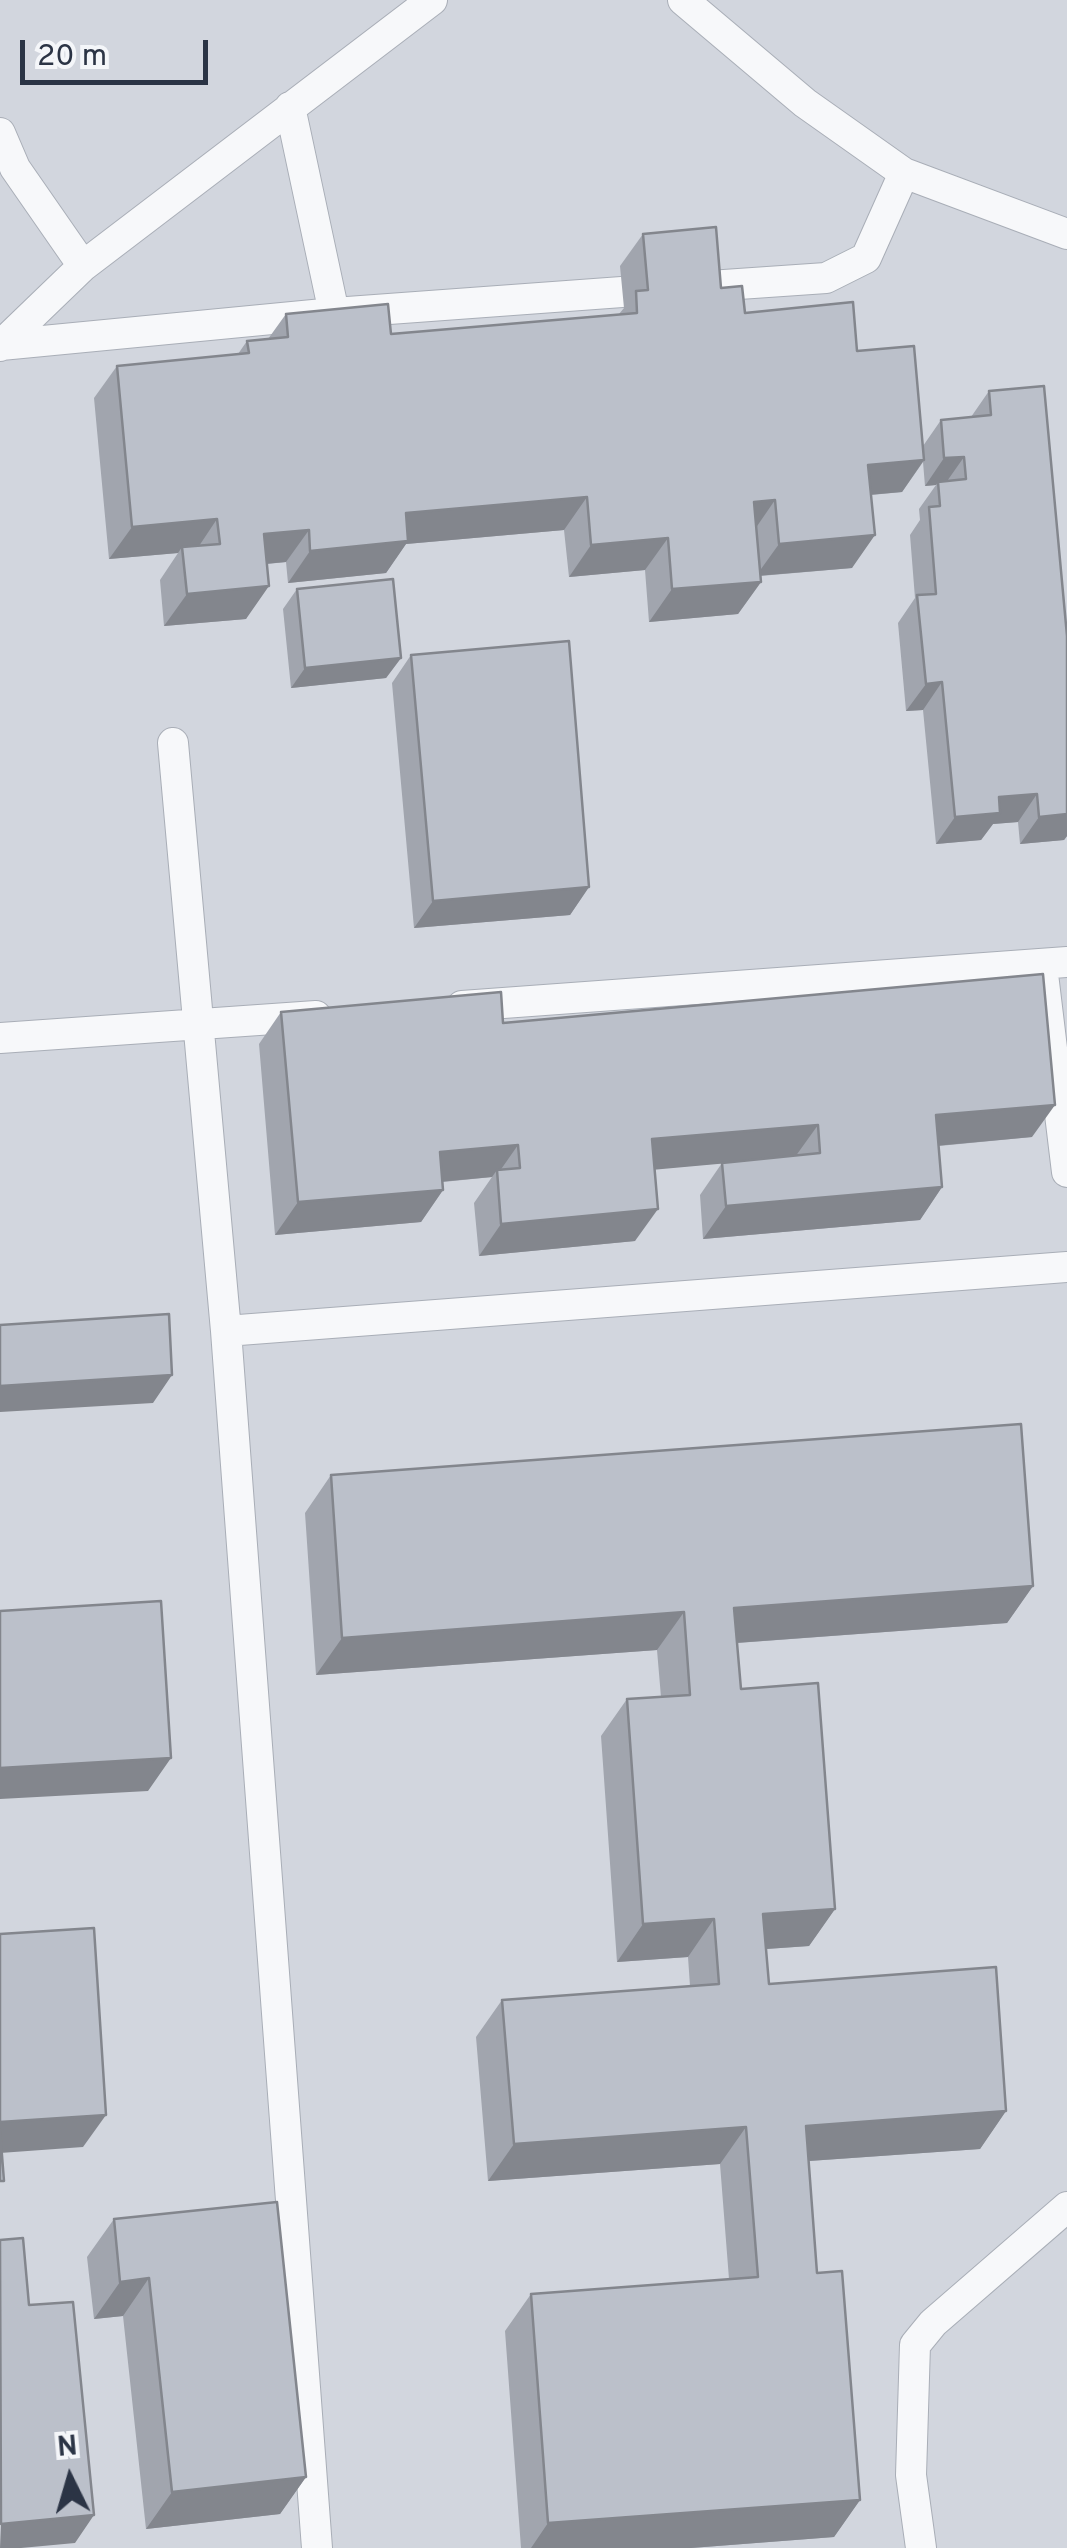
<!DOCTYPE html>
<html>
<head>
<meta charset="utf-8">
<style>
  body { margin:0 }
  #map { position:relative; width:1067px; height:2548px; overflow:hidden; background:#e4e7ec; font-family:Overpass,sans-serif }
  canvas { display:block }
  .north { position:absolute; left:20px; top:2428px; width:100px; height:100px; -webkit-text-stroke:8px #f4f6f9; paint-order:stroke; rotate:355deg; font-size:28px; font-weight:700; line-height:40px; text-align:center; color:#2b3445 }
  .north::after { content:''; display:block; margin:auto; width:35px; height:45px; background:#2b3445; clip-path:polygon(50% 0,100% 100%,50% 72%,0 100%) }
  .scale { position:absolute; left:20px; top:40px; width:188px; height:45px; box-sizing:border-box; border:5px solid #2b3445; border-top:0; padding-left:12px; font-size:30px; line-height:35px; white-space:nowrap; color:#2b3445; -webkit-text-stroke:8px #f4f6f9; paint-order:stroke }
</style>
</head>
<body>
<div id="map">
<canvas width="1067" height="2548"></canvas>
<div class="north">N</div>
<div class="scale">20 m</div>
</div>
<script>
const context = document.querySelector('canvas').getContext('2d');
context.lineJoin = 'round';
function fillPath(path, color) {
  context.fillStyle = color;
  context.fill(path, 'evenodd');
}
function stroke(path, color, width, dash) {
  context.strokeStyle = color;
  context.lineWidth = width;
  context.lineCap = dash ? 'butt' : 'round';
  context.setLineDash(dash || []);
  context.stroke(path);
}
fillPath(new Path2D(`
  M 0,0 L 1067,0 L 1067,2548 L 0,2548 Z`), '#d2d6de');
const service = new Path2D(`
  M 683,0 L 805,103 L 904,173 L 1067,234
  M 290,107 L 334,313
  M 0,133 L 15,168 L 83,266
  M 695,287 L 826,278 L 866,258 L 904,173
  M 1,345 L 334,313 L 622,292
  M 0,346 L 83,266 L 432,0
  M 173,743 L 226,1331 L 317,2548
  M 1042,966 L 1067,1172
  M 462,1006 L 1067,962
  M 0,1038 L 316,1016
  M 226,1331 L 1067,1267
  M 921,2548 L 911,2475 L 915,2345 L 933,2323 L 1067,2207`);
stroke(service, '#a9aeb7', 32);
stroke(service, '#f7f8fa', 30);
fillPath(new Path2D(`
  M 643,234 L 721,288 L 745,313 L 857,351 L 923,446 L 941,420 L 971,417 L 989,391 L 1067,636 L 1067,836 L 1064,840 L 1020,844 L 1018,822 L 993,824 L 981,840 L 936,844 L 923,710 L 906,711 L 898,623 L 915,598 L 910,535 L 920,520 L 919,509 L 936,485 L 925,486 L 923,462 L 902,492 L 871,495 L 852,568 L 760,576 L 761,582 L 738,614 L 649,622 L 645,570 L 569,577 L 564,530 L 406,544 L 386,573 L 288,583 L 286,562 L 267,564 L 246,619 L 164,626 L 160,580 L 178,553 L 109,559 L 94,398 L 117,366 L 238,354 L 247,341 L 268,339 L 286,314 L 391,334 L 619,314 L 624,308 L 620,266 Z
  M 297,589 L 401,658 L 386,678 L 291,688 L 283,609 Z
  M 411,655 L 589,887 L 570,915 L 414,928 L 392,683 Z
  M 281,1012 L 503,1023 L 1032,1137 L 939,1146 L 942,1187 L 920,1220 L 703,1239 L 700,1195 L 722,1163 L 654,1169 L 635,1241 L 479,1256 L 474,1203 L 492,1177 L 443,1182 L 443,1190 L 421,1222 L 275,1235 L 259,1044 Z
  M 331,1475 L 1033,1586 L 1007,1623 L 737,1643 L 741,1689 L 835,1909 L 809,1946 L 766,1949 L 769,1984 L 1006,2111 L 980,2149 L 809,2161 L 817,2273 L 860,2500 L 834,2537 L 691,2548 L 521,2548 L 505,2331 L 531,2294 L 729,2279 L 720,2164 L 488,2181 L 476,2037 L 502,2000 L 690,1986 L 688,1957 L 617,1962 L 601,1736 L 627,1699 L 661,1697 L 657,1650 L 316,1675 L 305,1513 Z
  M 114,2219 L 306,2477 L 280,2514 L 146,2529 L 123,2316 L 94,2319 L 87,2257 Z`), '#a1a5ae');
fillPath(new Path2D(`
  M 964,457 L 945,484 L 938,482 L 936,485 L 925,486 L 944,458 Z
  M 924,460 L 902,492 L 845,497 L 868,465 Z
  M 587,497 L 564,530 L 406,544 L 386,573 L 288,583 L 310,551 L 406,513 Z
  M 775,500 L 753,532 L 754,502 Z
  M 217,519 L 195,552 L 182,547 L 178,553 L 109,559 L 132,527 Z
  M 309,530 L 286,562 L 242,566 L 264,534 Z
  M 875,535 L 852,568 L 756,576 L 779,544 Z
  M 668,538 L 645,570 L 569,577 L 591,545 Z
  M 761,582 L 738,614 L 649,622 L 672,589 Z
  M 269,586 L 246,619 L 164,626 L 187,594 Z
  M 401,658 L 386,678 L 291,688 L 305,668 Z
  M 942,682 L 923,710 L 906,711 L 926,684 Z
  M 1037,794 L 1018,822 L 993,824 L 981,840 L 936,844 L 955,817 L 999,797 Z
  M 1067,814 L 1067,836 L 1064,840 L 1020,844 L 1039,817 Z
  M 589,887 L 570,915 L 414,928 L 433,901 Z
  M 1055,1105 L 1032,1137 L 913,1148 L 936,1115 Z
  M 818,1125 L 795,1157 L 629,1172 L 652,1139 Z
  M 518,1145 L 497,1175 L 497,1170 L 492,1177 L 417,1184 L 440,1152 Z
  M 942,1187 L 920,1220 L 703,1239 L 726,1206 Z
  M 443,1190 L 421,1222 L 275,1235 L 298,1202 Z
  M 658,1209 L 635,1241 L 479,1256 L 501,1224 Z
  M 172,1375 L 153,1403 L 0,1412 L 0,1386 Z
  M 1033,1586 L 1007,1623 L 708,1645 L 734,1608 Z
  M 684,1612 L 657,1650 L 316,1675 L 342,1638 Z
  M 171,1758 L 148,1791 L 0,1799 L 0,1768 Z
  M 835,1909 L 809,1946 L 737,1951 L 763,1914 Z
  M 714,1919 L 688,1957 L 617,1962 L 643,1924 Z
  M 1006,2111 L 980,2149 L 780,2163 L 806,2126 Z
  M 106,2115 L 83,2147 L 0,2153 L 0,2122 Z
  M 746,2127 L 720,2164 L 488,2181 L 514,2144 Z
  M 149,2278 L 123,2316 L 94,2319 L 120,2282 Z
  M 306,2477 L 280,2514 L 146,2529 L 172,2492 Z
  M 860,2500 L 834,2537 L 691,2548 L 531,2548 L 548,2523 Z
  M 94,2515 L 75,2543 L 21,2548 L 0,2548 L 1,2524 Z`), '#83868d');
const building = new Path2D(`
  M 716,227 L 721,288 L 742,286 L 745,313 L 853,302 L 857,351 L 914,346 L 924,460 L 868,465 L 875,535 L 779,544 L 775,500 L 754,502 L 761,582 L 672,589 L 668,538 L 591,545 L 587,497 L 406,513 L 408,541 L 310,551 L 309,530 L 264,534 L 269,586 L 187,594 L 182,547 L 220,544 L 217,519 L 132,527 L 117,366 L 249,353 L 247,341 L 288,337 L 286,314 L 388,304 L 391,334 L 637,313 L 636,291 L 648,290 L 643,234 Z
  M 1044,386 L 1067,636 L 1067,814 L 1039,817 L 1037,794 L 999,797 L 1000,813 L 955,817 L 942,682 L 926,684 L 917,595 L 936,594 L 929,507 L 940,506 L 938,482 L 966,479 L 964,457 L 944,458 L 941,420 L 991,415 L 989,391 Z
  M 393,579 L 401,658 L 305,668 L 297,589 Z
  M 569,641 L 589,887 L 433,901 L 411,655 Z
  M 1043,974 L 1055,1105 L 936,1115 L 942,1187 L 726,1206 L 722,1163 L 820,1153 L 818,1125 L 652,1139 L 658,1209 L 501,1224 L 497,1170 L 520,1168 L 518,1145 L 440,1152 L 443,1190 L 298,1202 L 281,1012 L 501,992 L 503,1023 Z
  M 169,1314 L 172,1375 L 0,1386 L 0,1325 Z
  M 1021,1424 L 1033,1586 L 734,1608 L 741,1689 L 818,1683 L 835,1909 L 763,1914 L 769,1984 L 996,1967 L 1006,2111 L 806,2126 L 817,2273 L 842,2271 L 860,2500 L 548,2523 L 531,2294 L 758,2277 L 746,2127 L 514,2144 L 502,2000 L 719,1984 L 714,1919 L 643,1924 L 627,1699 L 690,1695 L 684,1612 L 342,1638 L 331,1475 Z
  M 161,1601 L 171,1758 L 0,1768 L 0,1611 Z
  M 94,1928 L 106,2115 L 0,2122 L 0,1934 Z
  M 0,2130 L 4,2181 L 0,2181 Z
  M 277,2202 L 306,2477 L 172,2492 L 149,2278 L 120,2282 L 114,2219 Z
  M 23,2238 L 29,2305 L 73,2302 L 94,2515 L 1,2524 L 0,2240 Z`);
fillPath(building, '#bbc0ca');
stroke(building, '#83868d', 2.5);
</script>
</body>
</html>
